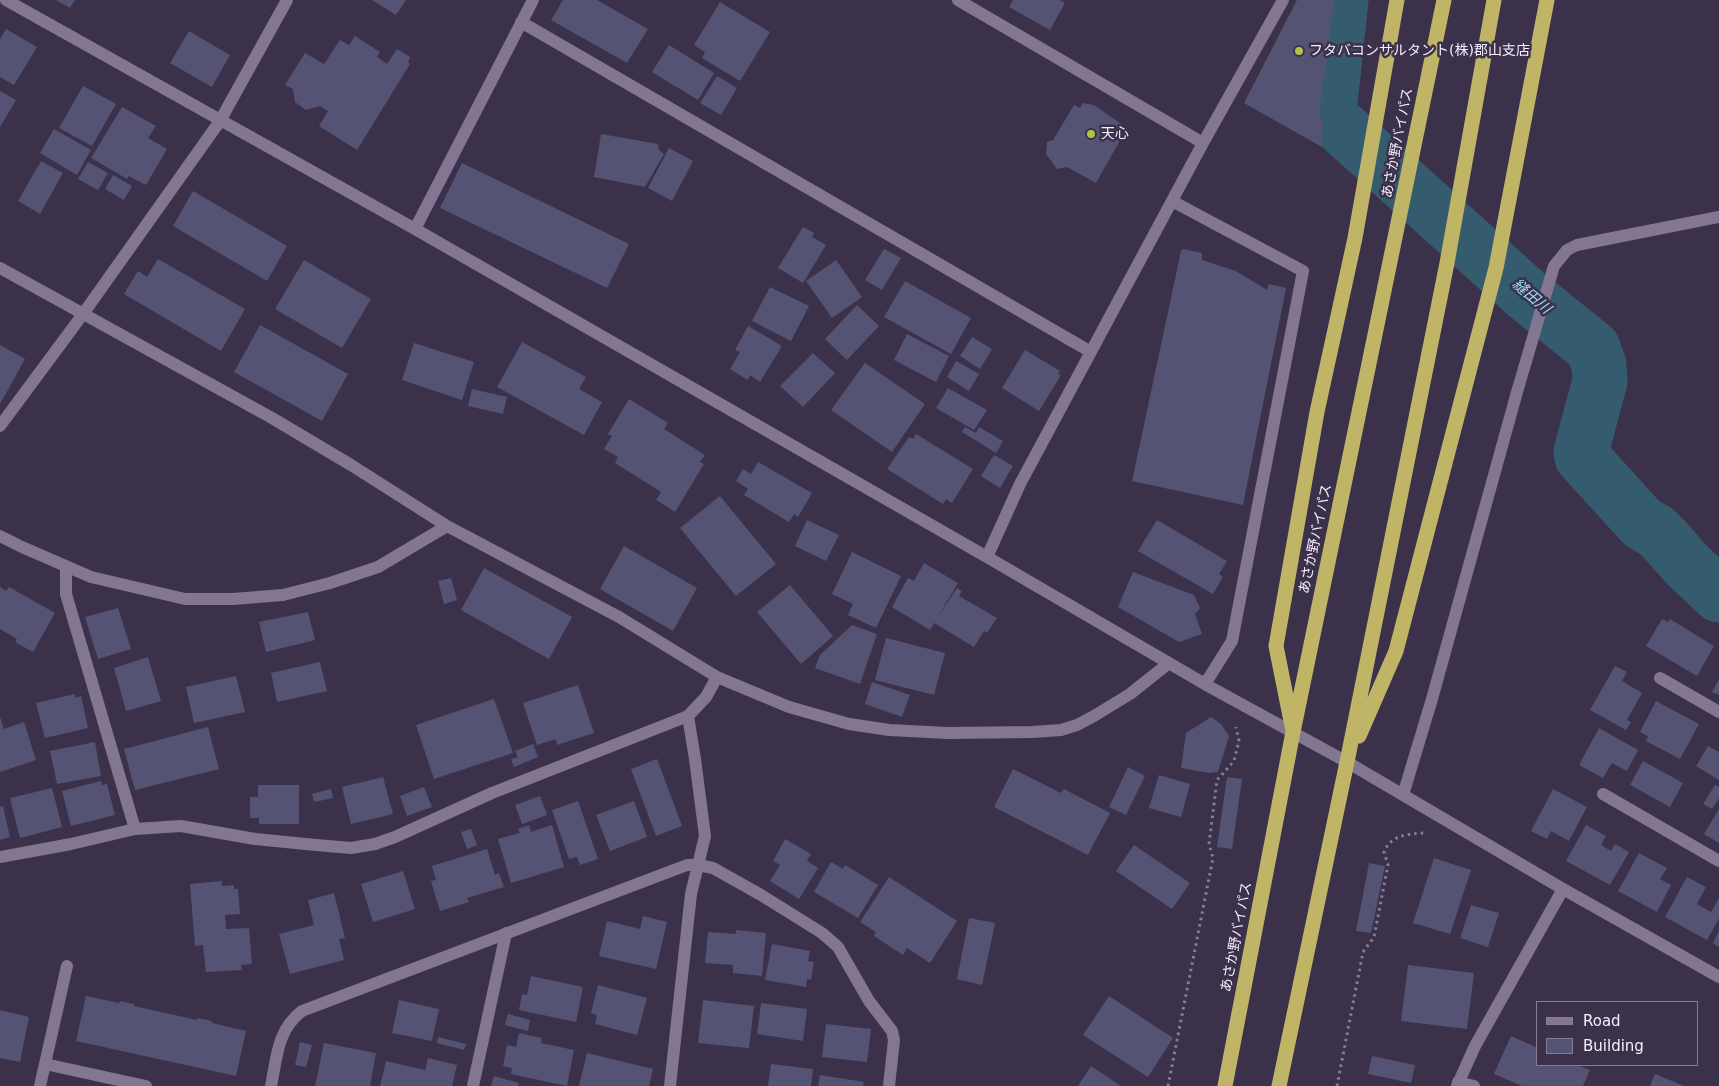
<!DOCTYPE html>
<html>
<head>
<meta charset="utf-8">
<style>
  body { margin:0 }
  #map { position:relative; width:1719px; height:1086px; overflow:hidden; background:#3c314a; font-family:"DejaVu Sans",sans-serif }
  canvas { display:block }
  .legend { position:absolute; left:1536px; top:1001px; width:162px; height:65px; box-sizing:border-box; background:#3c314a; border:1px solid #867d92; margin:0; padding:6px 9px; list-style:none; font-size:15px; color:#f4eefe }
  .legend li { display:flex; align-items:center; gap:10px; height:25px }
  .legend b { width:25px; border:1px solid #867d92 }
</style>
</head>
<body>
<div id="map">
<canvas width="1719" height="1086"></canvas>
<ul class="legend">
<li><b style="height:6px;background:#827693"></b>Road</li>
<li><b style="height:14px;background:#545374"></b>Building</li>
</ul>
</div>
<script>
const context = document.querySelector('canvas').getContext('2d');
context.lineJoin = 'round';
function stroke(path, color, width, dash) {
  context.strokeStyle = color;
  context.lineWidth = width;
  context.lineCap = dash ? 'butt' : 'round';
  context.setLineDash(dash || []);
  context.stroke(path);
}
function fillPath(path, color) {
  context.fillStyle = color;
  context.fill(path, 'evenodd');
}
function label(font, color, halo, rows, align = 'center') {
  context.font = font + ' "DejaVu Sans","Noto Sans JP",sans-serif';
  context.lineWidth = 5;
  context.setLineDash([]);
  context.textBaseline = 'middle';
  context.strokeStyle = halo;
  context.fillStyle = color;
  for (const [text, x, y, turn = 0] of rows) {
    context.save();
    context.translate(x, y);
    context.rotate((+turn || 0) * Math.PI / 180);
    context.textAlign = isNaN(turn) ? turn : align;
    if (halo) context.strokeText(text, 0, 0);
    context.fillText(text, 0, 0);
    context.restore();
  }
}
stroke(new Path2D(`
  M 1341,0 L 1329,112 L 1330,117 L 1526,294 L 1593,348 L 1599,365 L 1600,381 L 1581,452 L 1582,457 L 1642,523 L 1656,531 L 1666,541 L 1686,564 L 1719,595`), '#355c6e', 55);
fillPath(new Path2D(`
  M 56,0 L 75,0 L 70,8 Z
  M 372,0 L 406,0 L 396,15 Z
  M 563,0 L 597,0 L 648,29 L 627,63 L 551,20 Z
  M 1013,0 L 1059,0 L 1065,3 L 1050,30 L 1009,7 Z
  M 1297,0 L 1334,0 L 1319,115 L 1323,121 L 1322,147 L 1244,103 Z
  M 720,2 L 770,32 L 740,81 L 702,58 L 705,52 L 694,45 Z
  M 6,29 L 37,47 L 14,85 L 0,77 L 0,39 Z
  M 189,31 L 230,55 L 212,87 L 170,63 Z
  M 355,36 L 380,52 L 377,57 L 387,64 L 397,49 L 410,57 L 408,62 L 410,64 L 357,150 L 319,126 L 328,111 L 320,106 L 306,110 L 295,102 L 293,89 L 285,85 L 305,53 L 324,64 L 340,40 L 349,45 Z
  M 669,45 L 714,73 L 698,100 L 652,72 Z
  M 717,76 L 737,88 L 721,115 L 700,103 Z
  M 83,86 L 116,104 L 92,146 L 59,128 Z
  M 0,91 L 16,100 L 0,127 Z
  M 1083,103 L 1094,105 L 1127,128 L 1096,183 L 1067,167 L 1057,169 L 1046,154 L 1047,142 L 1053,140 L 1074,105 L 1080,108 Z
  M 122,107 L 156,126 L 148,138 L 167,149 L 146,185 L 129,176 L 127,179 L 91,158 Z
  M 54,129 L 91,150 L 77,175 L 40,153 Z
  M 601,134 L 658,144 L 659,150 L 664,154 L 645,187 L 594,177 Z
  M 669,148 L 693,161 L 672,201 L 648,188 Z
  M 41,161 L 63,173 L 40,214 L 18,201 Z
  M 88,162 L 108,173 L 98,190 L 78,179 Z
  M 462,163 L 629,244 L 607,288 L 440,208 Z
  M 113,175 L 132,186 L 124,200 L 105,189 Z
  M 193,191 L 287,246 L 267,281 L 173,226 Z
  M 803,227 L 814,233 L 812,237 L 826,245 L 803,283 L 778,268 Z
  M 884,249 L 901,258 L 882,290 L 865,280 Z
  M 1183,249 L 1202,253 L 1202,260 L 1236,271 L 1267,290 L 1269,284 L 1286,288 L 1243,505 L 1132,481 L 1181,251 Z
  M 158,259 L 245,309 L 221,351 L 124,294 L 138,271 L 147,277 Z
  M 304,260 L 371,299 L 342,348 L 275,309 Z
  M 836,260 L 862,297 L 832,318 L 806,281 Z
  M 905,281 L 971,318 L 951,354 L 884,317 Z
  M 770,287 L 809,306 L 791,341 L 752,321 Z
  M 857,305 L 879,326 L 847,360 L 825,339 Z
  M 260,325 L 348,374 L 322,421 L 234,372 Z
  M 748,326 L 782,346 L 760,382 L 750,375 L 748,380 L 730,369 L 740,352 L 735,350 Z
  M 907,334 L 949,356 L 936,382 L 894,360 Z
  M 972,337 L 992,349 L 980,369 L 960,356 Z
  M 522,342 L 586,377 L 579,389 L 602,402 L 584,435 L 497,387 Z
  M 414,343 L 474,362 L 462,400 L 402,380 Z
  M 0,345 L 25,359 L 0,404 Z
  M 1025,350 L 1060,371 L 1058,374 L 1061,375 L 1039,411 L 1002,388 Z
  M 813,353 L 835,373 L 803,407 L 780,386 Z
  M 956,361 L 979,374 L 969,391 L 947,377 Z
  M 865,363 L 925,404 L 892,452 L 831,410 Z
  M 948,388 L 987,410 L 974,430 L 936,408 Z
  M 472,389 L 507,397 L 503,414 L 468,406 Z
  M 629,399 L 668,423 L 664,429 L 705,455 L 700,462 L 704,464 L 675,512 L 656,500 L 661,492 L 615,463 L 618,457 L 604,449 L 612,436 L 608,434 Z
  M 965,427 L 976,433 L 979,427 L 1003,441 L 996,453 L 962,432 Z
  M 916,434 L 973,469 L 952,503 L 946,499 L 943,504 L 887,469 L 909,437 L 913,439 Z
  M 994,455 L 1013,466 L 1000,488 L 981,476 Z
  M 758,462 L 812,493 L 798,517 L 794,514 L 789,522 L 744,495 L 748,489 L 736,481 L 743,469 L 751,474 Z
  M 720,496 L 776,564 L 736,596 L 680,528 Z
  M 807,520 L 839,535 L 826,561 L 795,546 Z
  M 1157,520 L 1227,561 L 1219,574 L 1223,577 L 1213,594 L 1138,551 Z
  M 624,546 L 697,588 L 673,631 L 600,589 Z
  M 852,552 L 901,576 L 876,628 L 848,615 L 853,604 L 832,594 Z
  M 924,563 L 958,583 L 937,618 L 957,588 L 962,591 L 959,596 L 997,618 L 987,633 L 984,631 L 974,647 L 934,623 L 930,630 L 892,607 L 908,578 L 914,581 Z
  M 484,568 L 572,617 L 549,659 L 461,610 Z
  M 1133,572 L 1194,595 L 1200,608 L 1195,614 L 1202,634 L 1179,642 L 1118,607 Z
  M 451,578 L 457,600 L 444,604 L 438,581 Z
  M 790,585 L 833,636 L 801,664 L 757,612 Z
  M 0,587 L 6,591 L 9,587 L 55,613 L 33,652 L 15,642 L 17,639 L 0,629 Z
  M 118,608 L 131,649 L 98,659 L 85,617 Z
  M 308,612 L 315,640 L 266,652 L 259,622 Z
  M 1662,619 L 1668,622 L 1670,619 L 1714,646 L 1697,676 L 1646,646 Z
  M 852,625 L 877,634 L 860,684 L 815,668 L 820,655 Z
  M 886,638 L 945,653 L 934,695 L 875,680 Z
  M 148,657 L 161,701 L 126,711 L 114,668 Z
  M 320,662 L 327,691 L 277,702 L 271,673 Z
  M 1615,666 L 1627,672 L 1622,681 L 1642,693 L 1627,720 L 1631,722 L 1626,730 L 1590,710 Z
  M 236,676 L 245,712 L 194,723 L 186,687 Z
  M 1719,679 L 1719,695 L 1712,692 Z
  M 872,682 L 910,695 L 902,717 L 865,704 Z
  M 578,685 L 594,733 L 557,745 L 556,739 L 537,745 L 523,703 Z
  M 75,694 L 75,698 L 81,696 L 88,728 L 45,738 L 36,703 Z
  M 494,699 L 513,753 L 434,779 L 416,725 Z
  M 1656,701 L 1699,724 L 1680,759 L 1646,741 L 1648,736 L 1640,732 Z
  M 0,717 L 4,729 L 24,722 L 36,760 L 0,772 Z
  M 1211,717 L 1221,724 L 1229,736 L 1218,772 L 1209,773 L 1181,768 L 1186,733 Z
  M 208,727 L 219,769 L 135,790 L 124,749 Z
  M 1599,728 L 1638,750 L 1627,771 L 1612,763 L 1603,778 L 1579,765 Z
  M 95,742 L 101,776 L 57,784 L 50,751 Z
  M 533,744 L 538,757 L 514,767 L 511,759 L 518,757 L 515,751 Z
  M 1708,746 L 1719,752 L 1719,780 L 1696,766 Z
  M 657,759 L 682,826 L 656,836 L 631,769 Z
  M 1643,761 L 1683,783 L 1670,807 L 1630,785 Z
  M 1128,767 L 1145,776 L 1126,815 L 1109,807 Z
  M 1013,769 L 1061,793 L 1064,789 L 1110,813 L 1088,855 L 994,807 Z
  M 1159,775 L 1190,784 L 1181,817 L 1149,808 Z
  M 383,777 L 393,814 L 351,824 L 342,787 Z
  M 1227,777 L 1242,779 L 1232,849 L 1217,847 Z
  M 101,781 L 102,785 L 107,784 L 115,815 L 71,826 L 62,791 Z
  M 258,785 L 299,785 L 299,824 L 259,824 L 259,818 L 250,818 L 250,797 L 258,797 Z
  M 1715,785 L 1719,787 L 1719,798 L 1712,809 L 1703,804 Z
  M 424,787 L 432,807 L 407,816 L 400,796 Z
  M 52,788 L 62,827 L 20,838 L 10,798 Z
  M 331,789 L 333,798 L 314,802 L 312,794 Z
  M 1553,789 L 1587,807 L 1569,841 L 1551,831 L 1547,839 L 1531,831 Z
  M 540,796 L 547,815 L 522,824 L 515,805 Z
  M 578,801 L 598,859 L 580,865 L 577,857 L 569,859 L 552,810 Z
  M 634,801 L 647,837 L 610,851 L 596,815 Z
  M 3,806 L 10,837 L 0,840 L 0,807 Z
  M 1719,809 L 1719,843 L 1704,834 Z
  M 529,825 L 531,832 L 552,825 L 564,867 L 511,883 L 498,839 L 520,833 L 518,829 Z
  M 1586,825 L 1606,836 L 1601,845 L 1611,851 L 1615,844 L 1629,852 L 1610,885 L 1566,861 Z
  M 471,829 L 477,845 L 467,849 L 461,832 Z
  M 785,839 L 811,854 L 807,861 L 818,868 L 799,899 L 770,881 L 780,865 L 773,861 Z
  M 1134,845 L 1190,883 L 1172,909 L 1116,871 Z
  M 487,849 L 495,875 L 499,873 L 504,887 L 467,898 L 469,902 L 440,911 L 431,881 L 436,880 L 432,866 Z
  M 1639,853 L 1667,868 L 1660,879 L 1671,885 L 1657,912 L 1618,891 Z
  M 1434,858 L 1471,870 L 1450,934 L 1413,923 Z
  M 831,862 L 843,869 L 845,865 L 878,885 L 858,918 L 814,892 Z
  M 1369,863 L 1385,866 L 1371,933 L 1356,931 Z
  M 403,871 L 415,909 L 373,922 L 361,884 Z
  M 889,877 L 957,921 L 930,963 L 907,948 L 903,955 L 874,936 L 876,932 L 860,922 Z
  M 1687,877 L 1706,887 L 1697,904 L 1711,912 L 1719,898 L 1719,918 L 1707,940 L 1665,917 Z
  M 222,881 L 222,886 L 234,885 L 234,889 L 238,889 L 240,914 L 225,915 L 226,929 L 249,928 L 252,964 L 241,965 L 242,970 L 206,972 L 203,945 L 195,946 L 190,884 Z
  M 334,893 L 345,938 L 339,939 L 344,960 L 290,974 L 279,934 L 314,925 L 308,900 Z
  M 1471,905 L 1499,913 L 1488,947 L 1460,938 Z
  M 643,916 L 667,922 L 656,969 L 599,956 L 607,921 L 640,929 Z
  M 969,918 L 995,923 L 982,985 L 957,979 Z
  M 736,930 L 766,933 L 762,976 L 733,973 L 733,965 L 705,963 L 708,932 L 736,934 Z
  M 1719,931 L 1719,947 L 1713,943 Z
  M 772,944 L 810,951 L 808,961 L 814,962 L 811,980 L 807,979 L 806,987 L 765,980 Z
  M 1408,965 L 1474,973 L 1467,1029 L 1401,1021 Z
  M 531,976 L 583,987 L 576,1022 L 519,1010 L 522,994 L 527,995 Z
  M 598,985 L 647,998 L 637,1035 L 595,1024 L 597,1015 L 591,1013 Z
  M 86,996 L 119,1003 L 120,1001 L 134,1004 L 134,1006 L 197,1020 L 197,1018 L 212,1021 L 212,1023 L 246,1031 L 236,1076 L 76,1041 Z
  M 1109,996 L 1173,1038 L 1148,1077 L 1083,1035 Z
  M 399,1000 L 439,1009 L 432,1041 L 392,1033 Z
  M 703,1000 L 754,1006 L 749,1048 L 698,1043 Z
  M 761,1003 L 807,1009 L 803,1041 L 757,1034 Z
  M 0,1010 L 29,1017 L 20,1062 L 0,1058 Z
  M 508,1014 L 530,1020 L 528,1031 L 505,1025 Z
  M 826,1024 L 871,1029 L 867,1062 L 822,1057 Z
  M 519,1033 L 542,1038 L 541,1043 L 574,1050 L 567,1086 L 511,1074 L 512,1068 L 503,1066 L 507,1045 L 516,1047 Z
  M 1511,1036 L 1538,1048 L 1538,1065 L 1577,1065 L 1590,1070 L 1583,1086 L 1522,1086 L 1494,1074 Z
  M 438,1037 L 466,1044 L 464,1050 L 437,1043 Z
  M 300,1042 L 312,1045 L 306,1067 L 295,1065 Z
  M 324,1043 L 376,1053 L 370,1086 L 315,1086 Z
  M 587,1053 L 653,1069 L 649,1086 L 579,1086 Z
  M 1372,1056 L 1415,1065 L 1411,1083 L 1368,1074 Z
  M 428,1058 L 457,1065 L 452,1086 L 380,1086 L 386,1061 L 425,1070 Z
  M 771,1064 L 813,1069 L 811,1086 L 768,1086 Z
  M 1091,1066 L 1121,1086 L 1078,1086 Z
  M 1655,1074 L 1684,1086 L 1650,1086 Z
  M 820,1075 L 864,1082 L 863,1086 L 818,1086 Z
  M 494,1076 L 519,1083 L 518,1086 L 491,1086 Z`), '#545374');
stroke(new Path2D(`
  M 1168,1086 L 1213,858 L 1209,844 L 1217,780 L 1234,761 L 1239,741 L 1236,727
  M 1337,1086 L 1363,952 L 1374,937 L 1388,865 L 1384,852 C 1391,835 1407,834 1424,833`), '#877e93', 3, [2.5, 4]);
stroke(new Path2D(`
  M 6,0 L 415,229 L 987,557 L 1210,687 L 1347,762 L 1563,889 L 1719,977
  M 958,0 L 1203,143
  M 521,22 L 1091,352
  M 1172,201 L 1303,271 L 1232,641 L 1205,684
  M 415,229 L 533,0
  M 0,268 L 272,418 L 351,465 L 447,526 L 619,617 L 717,677 L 789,707 L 849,724 L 889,730 L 948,733 L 1032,732 L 1061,730 L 1077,725 L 1094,716 L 1130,694 L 1169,663
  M 0,426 L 83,314 L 220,121 L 287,0
  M 0,536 L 22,547 L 91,577 L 185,599 L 233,599 L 283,595 L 330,583 L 378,567 L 447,526
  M 987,557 L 1020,484 L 1203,143 L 1283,0
  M 66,566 L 66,594 L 135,829
  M 1660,678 L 1719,712
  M 1603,794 L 1719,861
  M 1403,795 L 1432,699 L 1517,392 L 1554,266 L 1567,250 L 1577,245 L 1719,217
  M 0,857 L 71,844 L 135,829 L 181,826 L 255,839 L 316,845 L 351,848 L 375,844 L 395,837 L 492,793 L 688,716 L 706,697 L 717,677
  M 45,1064 L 146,1086
  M 1458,1082 L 1474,1086
  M 40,1086 L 67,966
  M 271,1086 C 277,1057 277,1030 302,1011 L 687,865 L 698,865 L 713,868 L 761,895 L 822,933 L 838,947 L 869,1001 L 892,1031 L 894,1040 L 889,1086
  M 473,1086 L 506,933
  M 670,1086 L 691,894 L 705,836 L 695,759 L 688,716
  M 1457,1086 L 1475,1046 L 1563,889`), '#827693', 12);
stroke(new Path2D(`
  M 1292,726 L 1276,646 L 1317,412 L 1355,238 L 1397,0
  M 1359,736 L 1396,651 L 1496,268 L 1547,0
  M 1225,1086 L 1293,732 L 1444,0
  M 1279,1086 L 1347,762 L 1447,263 L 1494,0`), '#c0b567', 15);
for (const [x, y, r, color] of [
  [1299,51,5,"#b5c249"],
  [1091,134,5,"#b5c249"]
]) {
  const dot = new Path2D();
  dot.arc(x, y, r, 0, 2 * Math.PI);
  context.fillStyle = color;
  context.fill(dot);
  stroke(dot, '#3c314a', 2);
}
label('14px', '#f4eefe', '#3c314a', [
  ["フタバコンサルタント(株)郡山支店",1309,51],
  ["天心",1101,134]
], 'left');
label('14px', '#f4eefe', '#3c314a', [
  ["あさか野バイパス",1398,143,-79],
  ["あさか野バイパス",1316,539,-78],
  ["あさか野バイパス",1237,937,-79]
]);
label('italic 15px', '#98dfff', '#3c314a', [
  ["縫田川",1531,297,40]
]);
</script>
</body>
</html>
